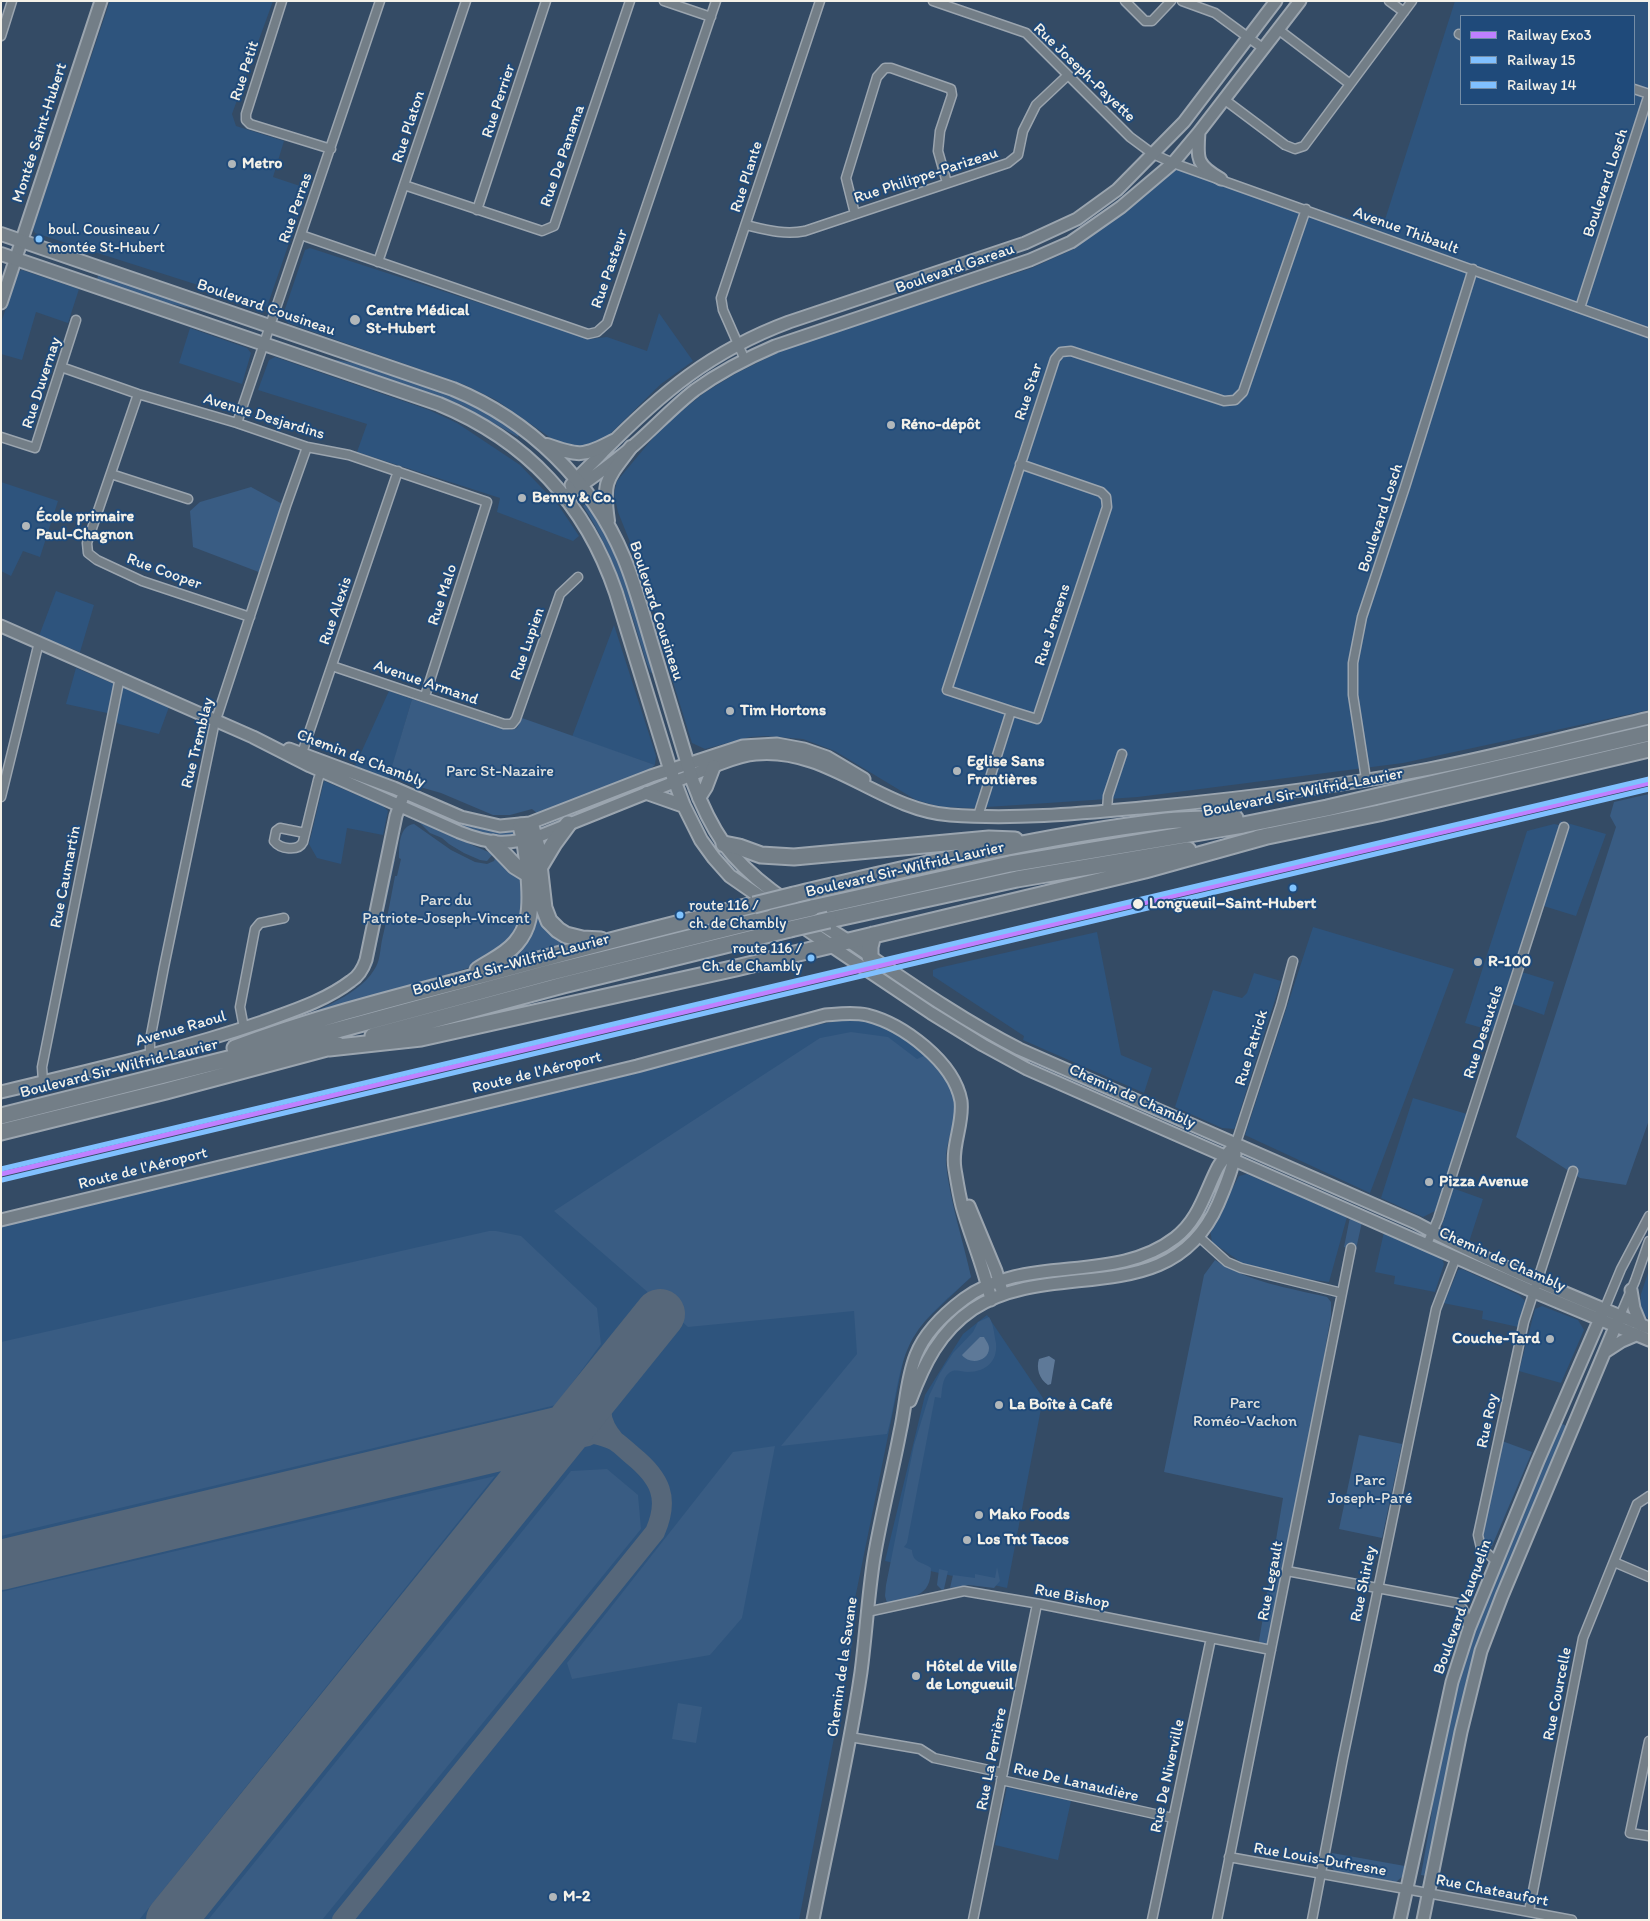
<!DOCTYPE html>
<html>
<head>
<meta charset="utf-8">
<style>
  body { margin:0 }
  #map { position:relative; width:1650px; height:1921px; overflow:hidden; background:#344b65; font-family:Itim,sans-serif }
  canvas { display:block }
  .frame { position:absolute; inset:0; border:2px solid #f4f1e8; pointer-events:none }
  .legend { position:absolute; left:1460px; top:15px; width:175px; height:90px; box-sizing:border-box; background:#1f4a7a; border:1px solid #748da6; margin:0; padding:6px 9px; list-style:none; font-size:15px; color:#f4f1e8 }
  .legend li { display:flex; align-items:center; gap:10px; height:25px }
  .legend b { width:25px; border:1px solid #748da6 }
</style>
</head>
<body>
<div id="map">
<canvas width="1650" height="1921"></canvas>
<div class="frame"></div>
<ul class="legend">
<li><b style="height:6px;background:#bf80ff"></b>Railway Exo3</li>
<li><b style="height:6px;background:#80c0ff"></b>Railway 15</li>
<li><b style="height:6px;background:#80c0ff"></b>Railway 14</li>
</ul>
</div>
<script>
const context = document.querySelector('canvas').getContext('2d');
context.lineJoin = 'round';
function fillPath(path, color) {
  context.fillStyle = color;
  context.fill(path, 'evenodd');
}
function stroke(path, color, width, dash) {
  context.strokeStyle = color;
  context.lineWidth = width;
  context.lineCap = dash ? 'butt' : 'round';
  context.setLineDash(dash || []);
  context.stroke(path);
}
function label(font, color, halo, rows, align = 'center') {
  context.font = font + ' Itim,sans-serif';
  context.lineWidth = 4;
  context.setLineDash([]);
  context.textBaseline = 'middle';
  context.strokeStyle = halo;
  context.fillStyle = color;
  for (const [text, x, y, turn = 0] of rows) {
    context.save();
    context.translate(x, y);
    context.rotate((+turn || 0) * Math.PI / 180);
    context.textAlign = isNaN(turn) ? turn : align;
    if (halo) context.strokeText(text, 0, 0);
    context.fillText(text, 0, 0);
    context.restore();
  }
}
fillPath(new Path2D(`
  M 110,1 L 273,1 L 232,114 L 236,126 L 284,141 L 273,177 L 309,189 L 298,217 L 288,235 L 290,240 L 267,307 L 35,233 L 33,229 Z
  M 1455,1 L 1649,1 L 1649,710 L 1403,763 L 1138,797 L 972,808 L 941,807 L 916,800 L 835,751 L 803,739 L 765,736 L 750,737 L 705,749 L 692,743 L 660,640 L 659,626 L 642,572 L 618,512 L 614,494 L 617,481 L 663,426 L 704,393 L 735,374 L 789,347 L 1032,268 L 1076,248 L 1175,164 L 1382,229 ZM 1461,16 L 1634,16 L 1634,104 L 1461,104 Z
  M 310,248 L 590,339 L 607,337 L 647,351 L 659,313 L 693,361 L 661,384 L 610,434 L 588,447 L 572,448 L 558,443 L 496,400 L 465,385 L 288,323 L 283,315 L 305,250 Z
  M 22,270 L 79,289 L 68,323 L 36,312 L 22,360 L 1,354 L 1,323 L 18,272 Z
  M 190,328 L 247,348 L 251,353 L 242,384 L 179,363 Z
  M 275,357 L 429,410 L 457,423 L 520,465 L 559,506 L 579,536 L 573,541 L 497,512 L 500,498 L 357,452 L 367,424 L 258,390 L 269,360 Z
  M 1,482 L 58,501 L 40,557 L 23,551 L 11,576 L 1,571 Z
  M 56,591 L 94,605 L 80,652 L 39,636 Z
  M 614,625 L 656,756 L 655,765 L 572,737 Z
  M 76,668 L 169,707 L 159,734 L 119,724 L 107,713 L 66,704 Z
  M 389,691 L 412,699 L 389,779 L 355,766 Z
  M 324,781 L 383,806 L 388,811 L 383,835 L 347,828 L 341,864 L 317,858 L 309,844 Z
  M 1560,821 L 1606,834 L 1576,916 L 1534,903 L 1493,1031 L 1465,1023 L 1527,831 L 1554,824 L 1559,825 Z
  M 1313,927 L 1454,969 L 1370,1193 L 1245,1135 Z
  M 1097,932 L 1121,1055 L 1152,1068 L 1144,1093 L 1023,1040 L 1024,1036 L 933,976 L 933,970 L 938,968 Z
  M 1522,972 L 1554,982 L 1544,1015 L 1513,1004 Z
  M 1254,973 L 1281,981 L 1235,1127 L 1234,1129 L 1222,1128 L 1175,1107 L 1213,990 L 1242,998 L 1247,993 Z
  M 852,1018 L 895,1025 L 929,1053 L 943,1169 L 971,1277 L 908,1337 L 846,1643 L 852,1644 L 799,1920 L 1,1920 L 1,1224 L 622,1077 L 812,1026 Z
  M 1413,1098 L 1467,1114 L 1444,1185 L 1483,1199 L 1469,1242 L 1446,1232 L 1442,1224 L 1445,1218 L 1435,1211 L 1423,1217 L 1381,1198 Z
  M 1247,1174 L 1347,1217 L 1329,1282 L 1307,1279 L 1242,1263 L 1212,1242 L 1210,1229 L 1239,1176 Z
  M 1384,1232 L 1442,1259 L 1444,1264 L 1435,1292 L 1394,1284 L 1395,1276 L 1375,1272 Z
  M 1462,1269 L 1519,1295 L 1525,1301 L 1518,1327 L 1482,1319 L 1483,1311 L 1443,1303 L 1445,1301 L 1458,1270 Z
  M 1649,1270 L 1649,1320 L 1640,1310 L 1641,1294 Z
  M 1542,1306 L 1578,1320 L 1584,1330 L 1561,1383 L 1519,1371 L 1535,1309 Z
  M 987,1315 L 1043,1398 L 1007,1588 L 885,1561 L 925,1395 L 963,1334 Z
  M 1007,1787 L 1071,1801 L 1058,1860 L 995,1845 Z`), '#2e547d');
fillPath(new Path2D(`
  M 98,276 L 111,278 L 216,314 L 167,303 L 97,280 Z
  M 337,360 L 364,365 L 455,397 L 455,398 L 461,400 L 486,412 L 519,434 L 518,437 L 460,404 L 334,361 Z
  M 251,487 L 286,506 L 264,574 L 193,547 L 190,511 L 200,502 Z
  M 586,504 C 622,555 635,613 654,672 L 651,673 L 647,664 C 630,609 615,555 583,506 Z
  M 412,699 L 511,730 L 517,728 L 522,718 L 655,765 L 646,772 L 538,814 L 532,809 L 510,815 L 493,815 L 441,793 L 413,785 L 390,773 Z
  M 1649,794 L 1649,1120 L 1626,1185 L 1580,1178 L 1516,1137 L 1616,827 L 1610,816 L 1614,802 Z
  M 410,818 L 493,854 L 487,861 L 480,860 L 464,853 L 449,844 L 442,838 L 430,833 L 420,823 Z
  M 456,822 L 488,830 L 513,832 L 514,838 L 486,837 L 455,825 Z
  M 414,824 L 451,850 L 475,862 L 487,864 L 494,861 L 496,856 C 502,861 511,865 515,871 C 528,889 522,910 520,930 L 485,963 L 279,1025 C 307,1015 358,997 374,970 C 380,962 380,950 382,940 C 387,919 391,897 395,876 L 397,876 L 401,859 L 399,858 C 399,846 399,826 414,824 Z
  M 393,860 L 395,860 L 372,967 L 371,966 Z
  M 539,900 L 575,944 L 492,966 Z
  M 851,1032 L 888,1037 L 917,1059 L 930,1053 C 946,1071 958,1094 954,1119 C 951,1134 945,1148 946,1164 C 950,1202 963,1240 971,1277 C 951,1296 927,1314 913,1338 C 897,1366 896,1403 887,1434 L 781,1446 L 857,1354 L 854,1311 L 688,1327 L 554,1211 L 820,1038 Z
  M 1350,1217 L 1362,1222 L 1356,1249 L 1344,1247 Z
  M 489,1231 L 496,1231 L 521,1236 L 597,1308 L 601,1344 L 556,1405 L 1,1536 L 1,1342 Z
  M 1215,1260 C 1248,1282 1289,1288 1327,1297 L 1331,1302 L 1331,1315 L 1287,1571 L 1271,1650 L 1258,1647 L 1283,1498 L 1164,1472 L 1204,1275 Z
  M 989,1317 C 994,1325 994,1334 996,1343 C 998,1361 986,1372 968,1372 C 961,1372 955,1368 949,1373 C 942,1378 942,1391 941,1398 L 935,1397 L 907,1543 L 904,1547 L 912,1550 C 913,1564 922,1561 931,1568 C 931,1599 912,1596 887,1603 L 885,1596 L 886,1585 L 914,1445 L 929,1396 L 940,1373 L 953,1353 L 973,1332 L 978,1322 Z
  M 1563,1424 L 1567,1427 L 1475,1658 L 1461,1708 L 1427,1876 L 1421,1875 L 1431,1818 L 1434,1791 L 1450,1712 L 1471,1637 L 1559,1426 Z
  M 1359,1435 L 1402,1444 L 1382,1538 L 1339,1529 Z
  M 1502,1441 L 1532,1452 L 1492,1546 L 1486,1547 L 1483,1543 L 1482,1538 Z
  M 775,1446 L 742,1618 L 710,1655 L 572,1679 L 567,1663 L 733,1452 Z
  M 607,1469 L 638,1495 L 641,1529 L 322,1920 L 208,1920 L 571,1471 Z
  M 495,1476 L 139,1920 L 1,1920 L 1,1592 Z
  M 997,1567 L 1000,1581 L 994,1588 L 969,1585 L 950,1588 L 953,1575 L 975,1578 L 975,1574 L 995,1578 Z
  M 939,1569 L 948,1571 L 944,1589 L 942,1590 L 937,1585 Z
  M 678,1703 L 702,1707 L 696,1743 L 672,1739 Z
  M 1332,1853 L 1405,1866 L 1403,1876 L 1396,1882 L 1334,1871 L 1330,1864 Z`), '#395c83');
fillPath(new Path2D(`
  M 980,1337 L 984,1337 C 986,1341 989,1344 989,1348 C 989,1362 969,1365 962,1355 Z
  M 1049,1356 L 1055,1360 L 1051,1384 L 1048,1385 C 1039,1379 1036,1368 1039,1359 Z`), '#5e7998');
stroke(new Path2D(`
  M 607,1379 C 600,1405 596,1419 615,1441
  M 520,1442 C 551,1446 534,1469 523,1484
  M 550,1450 L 571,1440 L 588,1436
  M 342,1920 L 655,1532 C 670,1498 660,1478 633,1456 C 627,1451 621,1445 615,1441 C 600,1433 582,1432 566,1430`), '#56677a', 20);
stroke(new Path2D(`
  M 1,1565 L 566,1430
  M 171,1920 L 660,1314`), '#56677a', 50);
const street = new Path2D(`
  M 282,1 L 246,114 L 246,120 L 250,124 L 331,149
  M 664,1 L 711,17
  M 933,1 L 1026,33 L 1130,137 L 1153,154 L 1173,163 L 1649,333
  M 1125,1 L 1145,21 L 1152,21 L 1171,1
  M 1182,1 L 1215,13 L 1264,49
  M 1389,1 L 1404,12
  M 1279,30 L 1350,84
  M 1459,34 L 1461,35
  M 1,36 L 12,1
  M 1634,89 L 1649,94
  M 1225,100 L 1285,145 L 1295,149 L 1304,146 L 1412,1
  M 404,185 L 542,231 L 554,226 L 630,1
  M 477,210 L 546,1
  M 855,214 L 846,178 L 877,77 L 885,68 L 891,68 L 951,89 L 952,95 L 940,131 L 938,151 L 947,183
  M 746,225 C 767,230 784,235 805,231 L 1008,163 L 1018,155 L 1023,131 L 1036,105 L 1068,75
  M 301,235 L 588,334 L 597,332 L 607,323 L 716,1
  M 378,262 L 466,1
  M 1580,308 L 1649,94
  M 745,360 L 723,310 L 721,298 L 820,1
  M 61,367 L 138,394 L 237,423 L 307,447 L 349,455 L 487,502 L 425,696
  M 138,394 L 87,543 L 88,553 L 97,560 L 142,581 L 250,617
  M 237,423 L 380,1
  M 1,437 L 35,448 L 76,320
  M 111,474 L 188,499
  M 332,666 L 504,724 L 512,724 L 516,719 L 560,594 L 578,577
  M 1011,711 L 947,690 L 1055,359 L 1061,352 L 1071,351 L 1224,401 L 1235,400 L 1243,392 L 1306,209
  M 301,756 L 398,471
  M 1366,779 L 1353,695 L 1353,663 L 1362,617 L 1405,487 L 1473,269
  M 1,797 L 39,642
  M 1107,811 L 1108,796 L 1122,754
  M 978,816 L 1011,711 L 1037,719 L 1107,507 L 1106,497 L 1101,492 L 1020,464
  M 305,833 L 280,828 L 276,831 L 274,841 C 280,849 298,852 303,842 L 318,780 L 321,771
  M 244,1028 L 240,1007 L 255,929 L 260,923 L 284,918
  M 150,1055 L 150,1040 L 164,967 L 214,726 L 286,506 L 307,447
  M 43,1082 L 42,1067 L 120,677
  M 1236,1143 L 1281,1005 L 1293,961
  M 1198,1236 L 1227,1262 L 1241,1268 L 1342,1293
  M 1427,1244 L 1438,1219 L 1564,827
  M 1604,1310 L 1621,1269 L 1649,1216
  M 1620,1316 L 1635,1281 L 1649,1241
  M 1496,1561 L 1481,1548 L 1478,1535 L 1524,1322 L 1573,1171
  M 1614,1562 L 1649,1577
  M 1287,1571 L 1457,1603 L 1463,1609 L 1469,1629
  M 867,1612 L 964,1591 L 1040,1604 L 1271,1650
  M 850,1737 L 920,1749 L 934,1758 L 1003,1773
  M 1649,1741 L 1630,1833 L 1649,1836
  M 1001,1780 L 1173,1818
  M 1229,1857 C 1343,1878 1458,1898 1572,1920
  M 1529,1911 L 1583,1638 L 1637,1504 L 1649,1496
  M 973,1920 L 1037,1604
  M 1152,1920 L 1211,1638
  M 1217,1920 L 1351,1248
  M 1312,1920 L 1343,1758 L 1436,1309 L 1456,1257`);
const secondary = new Path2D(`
  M 1199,132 C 1197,159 1196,165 1221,179
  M 1,303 L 101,1
  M 571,485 C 581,473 593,463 603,452 C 661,393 711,351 789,322 L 1025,243 L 1077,219 L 1117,190 L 1184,122 L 1276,1
  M 565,496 C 589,481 611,464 633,446 C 654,428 673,407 695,390 C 720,372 747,358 775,346 L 1030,260 L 1071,242 L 1121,207 L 1173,163 L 1199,132 L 1300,1
  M 1,626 L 253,737 L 310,766 L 459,832 C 491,845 509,845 542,835 L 714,766 C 728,761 741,755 756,754 C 828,747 881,810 950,815 C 1018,820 1085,813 1152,807 C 1245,798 1337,787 1429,769 C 1502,755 1575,735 1649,718
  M 289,749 L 394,788 L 461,817 L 500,826 L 530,823 L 651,776 L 743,746 L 777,744 L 804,749 L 827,757 L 864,779
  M 848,941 C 904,979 958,1018 1019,1049 L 1416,1223 C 1491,1264 1571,1295 1649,1328
  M 831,946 L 931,1013 L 983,1045 L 1027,1069 L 1534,1292 L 1649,1340
  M 1,1092 C 88,1071 177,1051 262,1022 C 292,1011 325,1001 351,981 C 359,976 363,969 366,960 L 396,816 L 402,799
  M 969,1206 L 996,1271 L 1001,1288
  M 1,1220 L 637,1066 L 825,1015 C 839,1014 853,1012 867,1015 C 903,1024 954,1062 961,1101 C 964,1123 951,1146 955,1169 C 957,1181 959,1194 962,1206 C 971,1238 984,1267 991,1300
  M 1631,1290 L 1634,1308 L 1641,1325
  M 1605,1352 L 1622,1341 L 1636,1335
  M 910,1401 C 924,1364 939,1332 973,1309 C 1052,1257 1171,1312 1218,1204 C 1225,1187 1232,1172 1235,1154
  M 813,1920 C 829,1837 849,1755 861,1672 C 866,1634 868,1596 874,1558 C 881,1516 892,1474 900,1432 C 906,1406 906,1380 916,1355 C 925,1332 944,1314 964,1299 C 1026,1253 1114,1285 1175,1238 C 1199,1220 1205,1192 1218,1167 C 1223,1159 1230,1151 1236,1143
  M 1400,1920 L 1452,1682 L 1469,1629 L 1538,1461 L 1602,1314
  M 1423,1920 L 1461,1732 L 1481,1651 L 1502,1596 L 1618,1320`);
const primary = new Path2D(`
  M 1,234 L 453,389 C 529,420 592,481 624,558 C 636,587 644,618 653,648 C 666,692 680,737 693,782 C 701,804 711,825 724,844 C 755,886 805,913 848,941
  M 1,254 L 439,404 C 526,440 586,504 616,593 L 670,769 L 684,806 L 701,840 L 714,858 L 730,876 L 831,946
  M 547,445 C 578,456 583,457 613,441
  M 608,521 C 602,480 607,479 631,447
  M 647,793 L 684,806
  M 699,798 L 706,787 L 714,766`);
const highway = new Path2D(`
  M 531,826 L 537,847 L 544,908 L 549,921 L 558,930 L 566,935 L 582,939 L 601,940
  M 1258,838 L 1379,813 L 1649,749
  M 493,843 L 515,866 L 528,874
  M 724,844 L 739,847 L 761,855 L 794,857 L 989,839 L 1015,840
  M 539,868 L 554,843 L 568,824
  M 794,895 C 917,866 1041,836 1166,821 C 1189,819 1212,819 1235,818
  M 812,908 L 1010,864 L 1243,825 L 1327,808 L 1649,733
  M 829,920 L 1017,879 L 1188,850
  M 870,957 L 870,947 L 873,935
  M 478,970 C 491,961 505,956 516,943 C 522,936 526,928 528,919 C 533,898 527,846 521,826
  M 373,1036 L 563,985 L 790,929
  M 235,1048 C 317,1017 402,996 486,974 C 575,950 664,926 754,905
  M 329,1048 L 421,1038 L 736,968 L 1145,870 L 1267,836
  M 1,1116 L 256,1052 L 548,973 L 773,917
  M 1,1132 L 166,1091 L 338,1045`);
stroke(street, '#9ba5af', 11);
stroke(secondary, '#9ba5af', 15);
stroke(primary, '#9ba5af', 16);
stroke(highway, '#9ba5af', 19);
stroke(street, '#737e87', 8);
stroke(secondary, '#737e87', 11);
stroke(primary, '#737e87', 12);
stroke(highway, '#737e87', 15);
const highwayBridge = new Path2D(`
  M 754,905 L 794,895
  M 773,917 L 812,908
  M 790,929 L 829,920`);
stroke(highwayBridge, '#9ba5af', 19, []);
stroke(highwayBridge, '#737e87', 15);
stroke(new Path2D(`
  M 1,1174 L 1649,783`), '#bf80ff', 5);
stroke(new Path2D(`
  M 2,1180 L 1649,789`), '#80c0ff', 5);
stroke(new Path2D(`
  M 1,1169 L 1649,779`), '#80c0ff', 5);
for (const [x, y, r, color] of [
  [232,164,5,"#b1b7ba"],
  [39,239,4.5,"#80c4ff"],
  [355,320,6,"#b1b7ba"],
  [891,425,5,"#b1b7ba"],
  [522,498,5,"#b1b7ba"],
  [26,526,5,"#b1b7ba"],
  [730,711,5,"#b1b7ba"],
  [957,771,5,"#b1b7ba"],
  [1293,888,4.5,"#80c4ff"],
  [1138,904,6,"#f4f1e8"],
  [680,915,4.5,"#80c4ff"],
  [811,958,4.5,"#80c4ff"],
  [1478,962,5,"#b1b7ba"],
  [1429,1182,5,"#b1b7ba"],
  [1550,1339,5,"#b1b7ba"],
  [999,1405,5,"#b1b7ba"],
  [979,1515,5,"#b1b7ba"],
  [967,1540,5,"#b1b7ba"],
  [916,1676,5,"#b1b7ba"],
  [553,1897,5,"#b1b7ba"]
]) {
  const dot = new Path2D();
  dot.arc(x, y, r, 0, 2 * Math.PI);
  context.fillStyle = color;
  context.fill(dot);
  stroke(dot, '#1f4a7a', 2);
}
label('15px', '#f4f1e8', '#1f4a7a', [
  ["boul. Cousineau /",48,230],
  ["montée St-Hubert",48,248],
  ["route 116 /",689,906],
  ["ch. de Chambly",689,924],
  ["route 116 /",802,949,"right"],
  ["Ch. de Chambly",802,967,"right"]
], 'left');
label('16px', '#f4f1e8', '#1f4a7a', [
  ["Rue Petit",245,71,-72],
  ["Rue Joseph-Payette",1084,73,44],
  ["Rue Perrier",499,101,-72],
  ["Rue Platon",409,127,-72],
  ["Montée Saint-Hubert",40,133,-72],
  ["Rue De Panama",563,156,-71],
  ["Rue Philippe-Parizeau",926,176,-18],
  ["Rue Plante",747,177,-72],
  ["Boulevard Losch",1606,183,-72],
  ["Rue Perras",296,208,-71],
  ["Avenue Thibault",1406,231,20],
  ["Rue Pasteur",610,269,-71],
  ["Boulevard Gareau",955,269,-19],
  ["Boulevard Cousineau",266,308,19],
  ["Rue Duvernay",42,383,-72],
  ["Rue Star",1029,392,-72],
  ["Avenue Desjardins",264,417,17],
  ["Boulevard Losch",1381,518,-72],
  ["Rue Cooper",164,572,20],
  ["Rue Malo",443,595,-72],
  ["Rue Alexis",336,611,-71],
  ["Boulevard Cousineau",656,611,72],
  ["Rue Jensens",1053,625,-72],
  ["Rue Lupien",528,644,-71],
  ["Avenue Armand",426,683,19],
  ["Rue Tremblay",198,743,-76],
  ["Chemin de Chambly",361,759,21],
  ["Boulevard Sir-Wilfrid-Laurier",1303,793,-11],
  ["Boulevard Sir-Wilfrid-Laurier",905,870,-13],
  ["Rue Caumartin",66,877,-79],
  ["Boulevard Sir-Wilfrid-Laurier",511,965,-15],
  ["Avenue Raoul",181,1029,-16],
  ["Rue Desautels",1484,1032,-72],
  ["Rue Patrick",1252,1048,-73],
  ["Boulevard Sir-Wilfrid-Laurier",119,1069,-14],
  ["Route de l'Aéroport",537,1073,-14],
  ["Chemin de Chambly",1132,1097,24],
  ["Route de l'Aéroport",143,1169,-14],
  ["Chemin de Chambly",1502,1260,24],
  ["Rue Roy",1488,1421,-78],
  ["Rue Legault",1271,1581,-79],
  ["Rue Shirley",1364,1584,-78],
  ["Rue Bishop",1072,1597,11],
  ["Boulevard Vauquelin",1463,1607,-70],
  ["Chemin de la Savane",843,1667,-82],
  ["Rue Courcelle",1558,1694,-79],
  ["Rue La Perrière",992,1759,-79],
  ["Rue De Niverville",1168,1776,-78],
  ["Rue De Lanaudière",1076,1783,13],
  ["Rue Louis-Dufresne",1320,1860,10],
  ["Rue Chateaufort",1492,1891,11]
]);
label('bold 16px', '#f4f1e8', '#1f4a7a', [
  ["Metro",242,164],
  ["Centre Médical",366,311],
  ["St-Hubert",366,329],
  ["Réno-dépôt",901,425],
  ["Benny & Co.",532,498],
  ["École primaire",36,517],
  ["Paul-Chagnon",36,535],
  ["Tim Hortons",740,711],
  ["Eglise Sans",967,762],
  ["Frontières",967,780],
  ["R-100",1488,962],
  ["Pizza Avenue",1439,1182],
  ["Couche-Tard",1540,1339,"right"],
  ["La Boîte à Café",1009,1405],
  ["Mako Foods",989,1515],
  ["Los Tnt Tacos",977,1540],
  ["Hôtel de Ville",926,1667],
  ["de Longueuil",926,1685],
  ["M-2",563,1897]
], 'left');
label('16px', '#e1e2de', '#1f4a7a', [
  ["Parc St-Nazaire",500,772],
  ["Parc du",446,901],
  ["Patriote-Joseph-Vincent",446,919],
  ["Parc",1245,1404],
  ["Roméo-Vachon",1245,1422],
  ["Parc",1370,1481],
  ["Joseph-Paré",1370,1499]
]);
label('bold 16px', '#f4f1e8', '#1f4a7a', [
  ["Longueuil–Saint-Hubert",1149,904]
], 'left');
</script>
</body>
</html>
